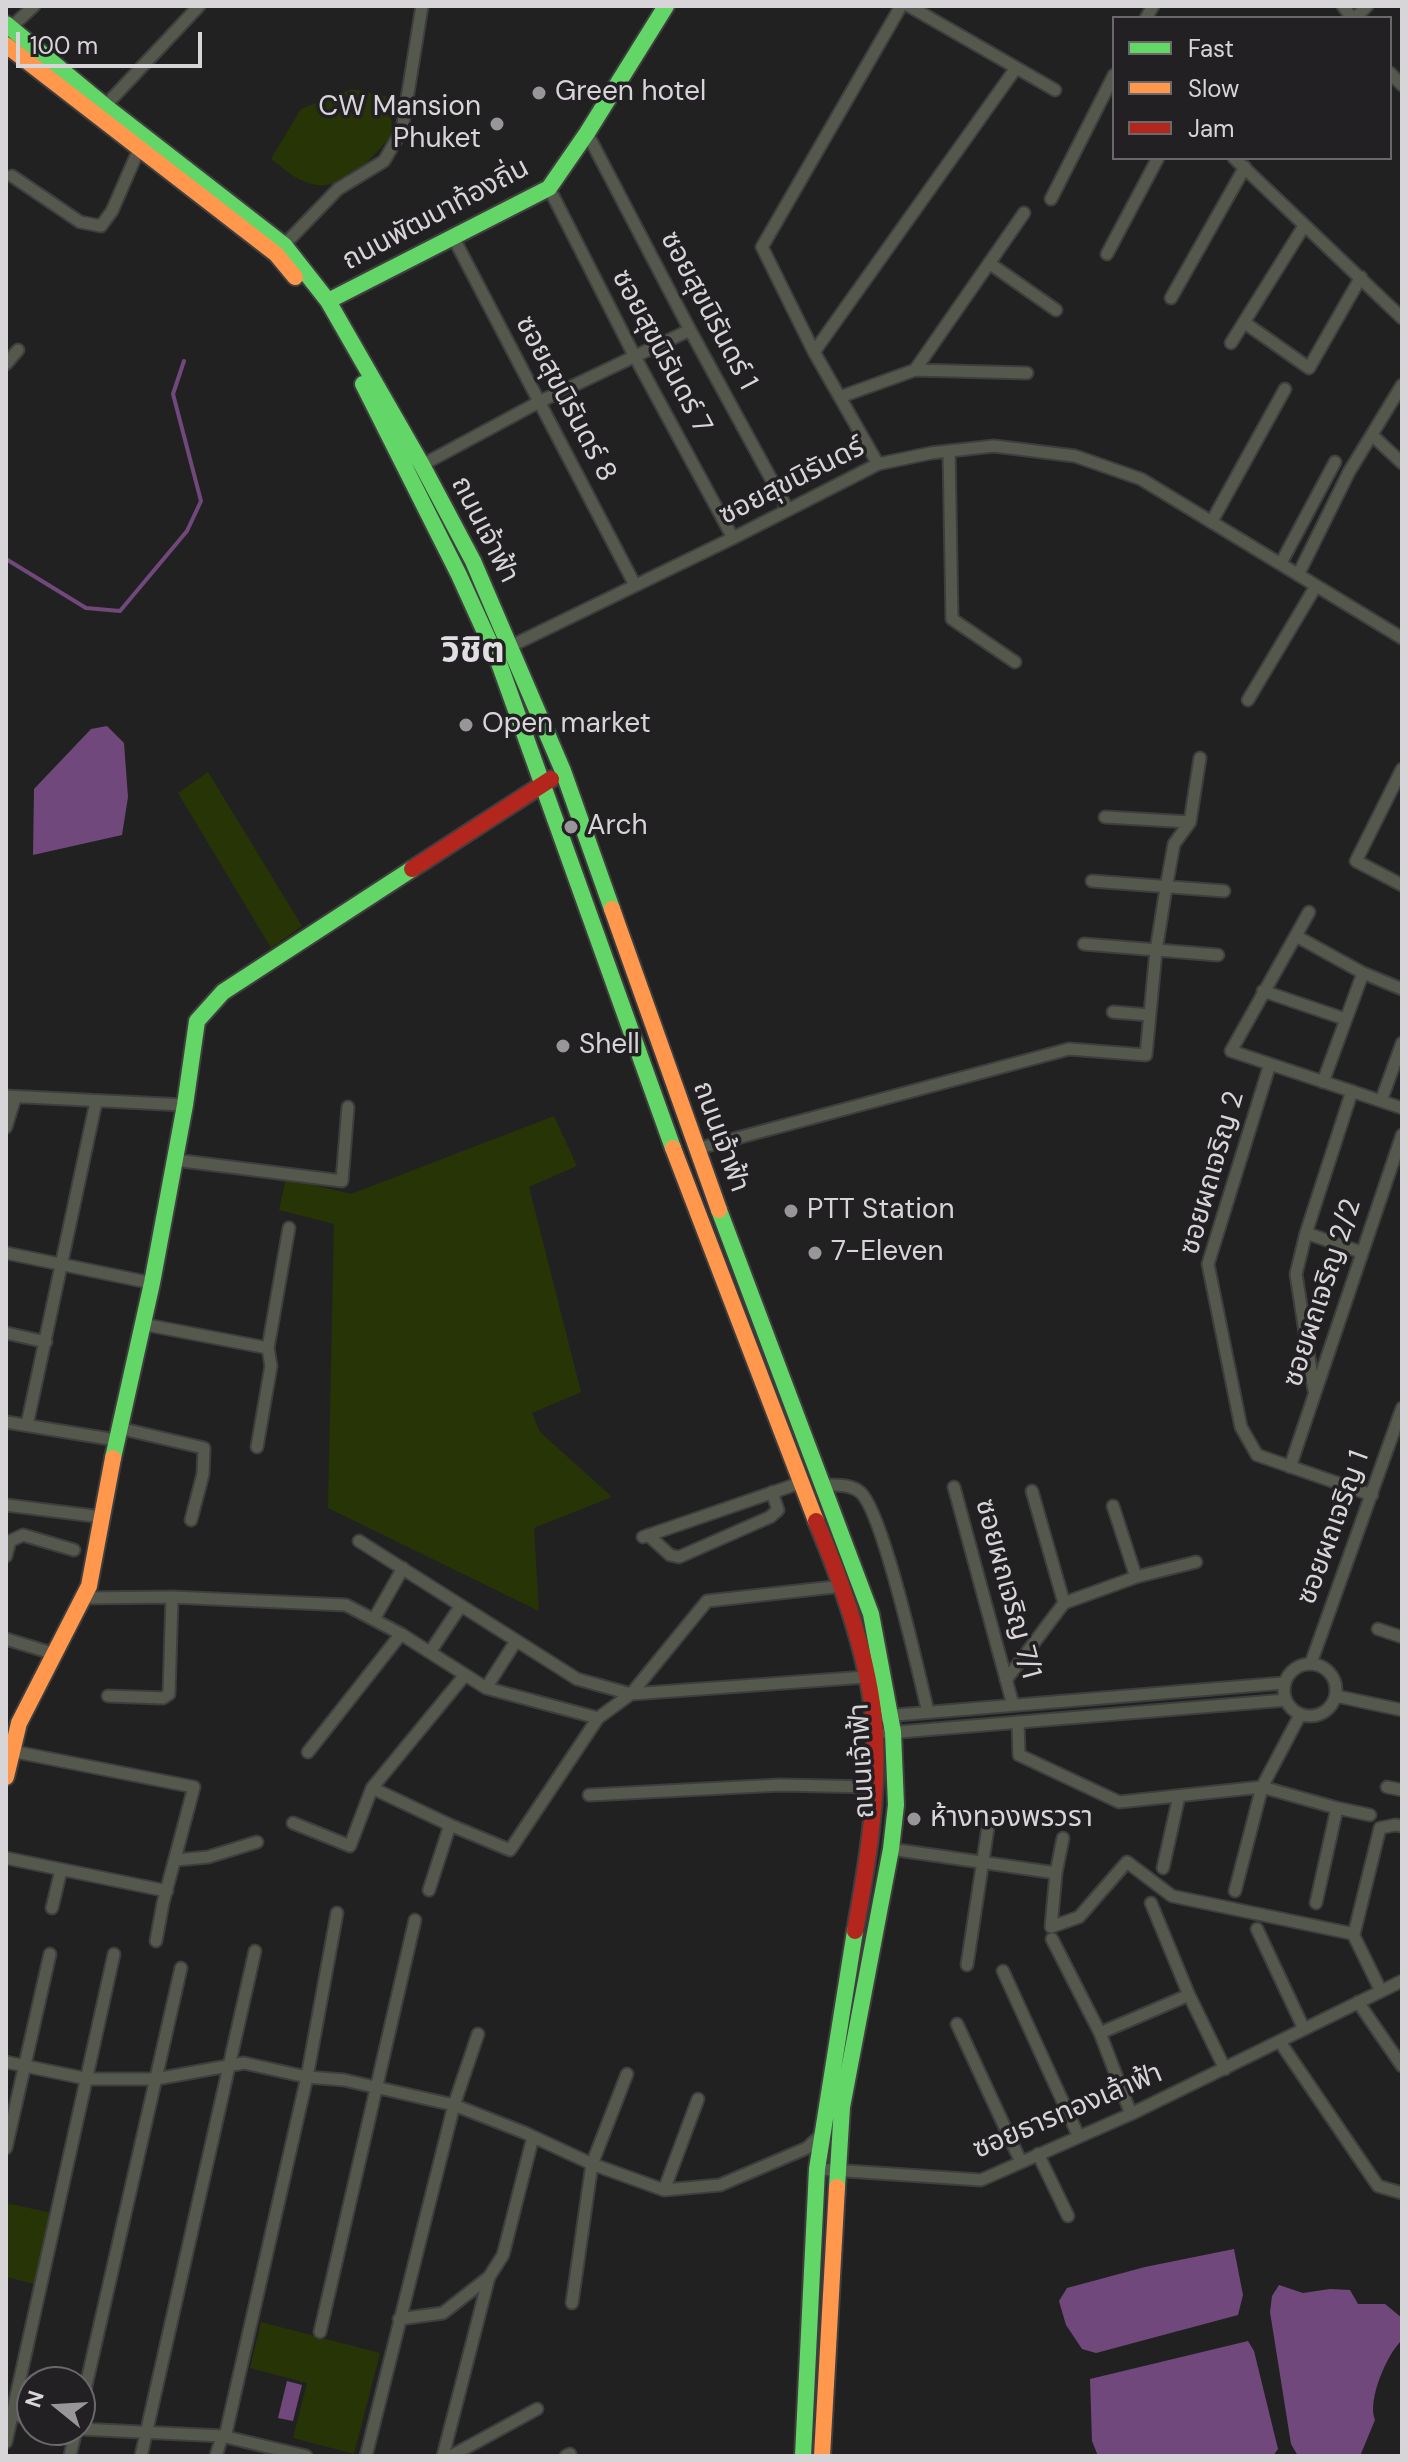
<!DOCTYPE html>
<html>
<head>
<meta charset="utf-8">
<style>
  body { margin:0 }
  #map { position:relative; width:1408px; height:2462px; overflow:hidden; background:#222122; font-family:"DM Sans",sans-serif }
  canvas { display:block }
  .frame { position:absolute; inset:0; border:8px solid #d7d5d7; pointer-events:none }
  .legend { position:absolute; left:1112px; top:16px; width:280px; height:144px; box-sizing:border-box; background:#222023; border:2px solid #6a686b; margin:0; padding:10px 14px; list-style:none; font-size:24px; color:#d7d5d7 }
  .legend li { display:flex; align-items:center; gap:16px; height:40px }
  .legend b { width:40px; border:2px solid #6a686b }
  .north { position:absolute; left:16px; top:2366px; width:80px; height:80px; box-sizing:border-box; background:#222023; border:2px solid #6a686b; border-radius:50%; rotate:288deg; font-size:22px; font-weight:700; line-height:32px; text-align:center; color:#d7d5d7 }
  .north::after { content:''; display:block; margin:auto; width:28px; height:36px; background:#989698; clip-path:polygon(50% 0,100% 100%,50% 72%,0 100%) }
  .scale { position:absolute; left:16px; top:32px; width:186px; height:36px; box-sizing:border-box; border:4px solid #d7d5d7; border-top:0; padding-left:10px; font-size:24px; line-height:28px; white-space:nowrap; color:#d7d5d7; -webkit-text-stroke:6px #222023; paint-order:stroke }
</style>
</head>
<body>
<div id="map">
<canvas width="1408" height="2462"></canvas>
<div class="frame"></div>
<ul class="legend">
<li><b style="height:10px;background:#63d668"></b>Fast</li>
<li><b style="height:10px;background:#ff974d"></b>Slow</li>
<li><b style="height:10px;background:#b3261e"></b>Jam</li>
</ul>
<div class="north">N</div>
<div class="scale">100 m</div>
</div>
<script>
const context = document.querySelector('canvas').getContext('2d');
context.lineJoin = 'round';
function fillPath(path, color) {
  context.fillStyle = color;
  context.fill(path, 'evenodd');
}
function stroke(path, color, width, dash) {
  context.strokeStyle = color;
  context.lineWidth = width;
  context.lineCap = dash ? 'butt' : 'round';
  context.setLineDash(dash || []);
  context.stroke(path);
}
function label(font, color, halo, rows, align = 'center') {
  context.font = font + ' "DM Sans","Noto Sans Thai",sans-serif';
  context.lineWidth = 7;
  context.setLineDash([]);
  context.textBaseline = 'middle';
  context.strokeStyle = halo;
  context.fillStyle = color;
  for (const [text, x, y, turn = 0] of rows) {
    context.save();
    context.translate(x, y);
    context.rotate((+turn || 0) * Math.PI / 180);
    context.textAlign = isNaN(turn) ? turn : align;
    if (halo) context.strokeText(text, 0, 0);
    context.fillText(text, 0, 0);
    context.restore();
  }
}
fillPath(new Path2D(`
  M 352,89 L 388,97 L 393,134 C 370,159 342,198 303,181 C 292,177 281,166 271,159 L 301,109 Z
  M 208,772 L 302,926 L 271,948 L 178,793 Z
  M 554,1116 L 577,1166 L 529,1187 L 581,1392 L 532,1413 L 540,1432 L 612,1497 L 534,1528 L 539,1611 L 328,1508 L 334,1224 L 279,1210 L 286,1178 L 351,1194 Z
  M 6,2203 L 52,2213 L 34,2284 L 6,2277 Z
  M 261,2322 L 380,2353 L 354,2454 L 293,2438 L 307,2383 L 250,2368 Z`), '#273406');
fillPath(new Path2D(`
  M 107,726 L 124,743 L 128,797 L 122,835 L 33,855 L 34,789 L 91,729 Z
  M 1234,2249 L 1243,2295 L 1238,2315 L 1096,2353 L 1082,2349 L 1066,2325 L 1059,2301 L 1067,2288 L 1145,2267 Z
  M 1279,2285 L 1303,2293 L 1330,2289 L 1350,2290 L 1358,2304 L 1385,2304 L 1402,2318 L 1402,2340 C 1387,2354 1367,2400 1375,2420 L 1360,2456 L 1298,2456 L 1291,2444 L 1270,2312 L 1272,2296 Z
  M 1248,2341 L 1254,2351 L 1278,2449 L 1273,2456 L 1098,2456 L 1092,2441 L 1090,2379 Z
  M 287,2381 L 302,2385 L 293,2421 L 278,2418 Z`), '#71487b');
stroke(new Path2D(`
  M 6,559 L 86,608 L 120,611 L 187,531 L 201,501 L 173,394 L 184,361`), '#71487b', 4);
const street = new Path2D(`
  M 909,6 L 1055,90
  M 1343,6 L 1352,18
  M 1146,18 L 1153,6
  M 1355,18 L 1367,6
  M 10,28 L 34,6
  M 1390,73 L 1402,85
  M 105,106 L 199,6
  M 587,133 L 690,330 L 788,510
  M 1234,158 L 1402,318
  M 12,176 L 80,222 L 101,226 L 112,211 L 139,149
  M 549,188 L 634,355 L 733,538
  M 1051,199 L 1114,75
  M 452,235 L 635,585
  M 284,245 L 338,189 L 384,161 L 402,130 L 422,6
  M 1107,254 L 1158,158
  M 989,263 L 1056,310
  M 1171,298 L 1245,167
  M 1245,323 L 1309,368 L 1361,277
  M 1231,343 L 1304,226
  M 814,352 L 1016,68
  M 6,364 L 18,350
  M 915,370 L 1024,213
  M 840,397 L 915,370 L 1027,373
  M 1372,435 L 1402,463
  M 949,451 L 952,619 L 1015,662
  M 878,464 L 814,352 L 762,247 L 901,6
  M 422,465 L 539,402 L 690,330
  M 1212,521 L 1285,389
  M 1281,563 L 1335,462
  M 1298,575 L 1349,472 L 1402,385
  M 511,646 L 733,538 L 878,464 L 931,453 L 994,446 L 1075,456 L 1141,479 L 1402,638
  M 1248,700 L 1316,586
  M 1402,769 L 1356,861 L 1402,885
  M 1105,817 L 1190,822
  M 1092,881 L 1224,891
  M 1309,912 L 1231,1051 L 1402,1108
  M 1296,936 L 1363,973 L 1402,989
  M 1084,944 L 1218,955
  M 1263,991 L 1345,1019
  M 1113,1012 L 1149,1015
  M 1270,1064 L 1208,1264 L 1241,1427 L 1257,1455 L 1372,1495
  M 1323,1082 L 1363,973
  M 6,1096 L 185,1105
  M 1381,1101 L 1402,1043
  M 6,1127 L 15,1098
  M 696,1149 L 1069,1049 L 1146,1055 L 1156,951 L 1166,888 L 1174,844 L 1190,822 L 1200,758
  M 175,1160 L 342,1181 L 348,1107
  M 1306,1233 L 1361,1252
  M 6,1253 L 152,1283
  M 142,1324 L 268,1348
  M 6,1333 L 46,1342
  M 1314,1390 L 1296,1274 L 1306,1233 L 1352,1091
  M 6,1422 L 116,1440
  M 27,1425 L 96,1102
  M 119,1428 L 204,1448 L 203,1474 L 191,1520
  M 257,1447 L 271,1366 L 268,1348 L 289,1228
  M 1290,1467 L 1402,1135
  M 824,1485 C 836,1485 850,1484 860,1492 C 883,1511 919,1675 928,1712
  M 954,1487 L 1013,1705
  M 1032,1491 L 1064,1603
  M 6,1505 L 102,1517
  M 1113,1506 L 1136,1577
  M 648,1535 L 670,1555 L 679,1557 L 770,1517 L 778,1510 L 772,1492
  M 643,1537 L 800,1483
  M 359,1541 L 577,1679 L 631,1694 L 866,1677
  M 6,1556 L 10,1541 L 23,1535 L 74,1550
  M 84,1598 L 172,1597 L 346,1605 L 401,1634 L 486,1688 L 598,1718
  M 374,1619 L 403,1568
  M 1378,1629 L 1402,1637
  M 6,1639 L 55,1654
  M 430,1652 L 460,1607
  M 1311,1663 L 1402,1408
  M1284 1690a26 26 0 1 1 52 0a26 26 0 1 1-52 0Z
  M 1006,1680 L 1064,1603 L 1136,1577 L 1196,1562
  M 486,1688 L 516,1641
  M 108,1696 L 163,1698 L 169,1694 L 172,1597
  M 1336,1696 L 1402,1710
  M 872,1717 L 1284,1683
  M 1018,1722 L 1019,1755 L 1119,1802 L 1262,1787 L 1337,1808 L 1370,1815
  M 887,1733 L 1286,1700
  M 11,1751 L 194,1787 L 163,1903 L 156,1941
  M 308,1752 L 401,1634
  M 1387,1787 L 1402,1790
  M 372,1788 L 450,1825 L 510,1850 L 598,1718 L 631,1694 L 707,1601 L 843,1586
  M 589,1795 L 780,1785 L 873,1787
  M 293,1823 L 350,1846 L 372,1788 L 465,1675
  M 1063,1838 L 1056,1873 L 1051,1927 L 1079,1917 L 1127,1862 L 1172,1896 L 1354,1934 L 1380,1828 L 1395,1825 L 1402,1826
  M 891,1849 L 1056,1873
  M 6,1858 L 167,1891
  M 176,1860 L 208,1857 L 257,1842
  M 1163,1868 L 1179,1796
  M 429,1890 L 450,1825
  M 1235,1891 L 1262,1787 L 1300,1715
  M 1151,1903 L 1189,1995 L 1225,2069
  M 1316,1903 L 1337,1808
  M 52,1908 L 61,1870
  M 1257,1929 L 1304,2029
  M 1355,1938 L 1381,1991
  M 1052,1939 L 1100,2033 L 1131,2114
  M 967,1965 L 989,1821
  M 1003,1971 L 1079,2137
  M 1358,2002 L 1402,2066
  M 957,2024 L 1021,2162
  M 1100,2033 L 1189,1995
  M 1280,2042 L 1378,2186 L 1402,2193
  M 6,2062 L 88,2079 L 156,2079 L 244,2063 L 307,2077 L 344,2080 L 454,2105 L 523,2132 L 592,2164 L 664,2190 L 720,2185 L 807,2148 L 823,2133
  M 6,2148 L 50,1954
  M 1038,2154 L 1068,2216
  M 817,2169 L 981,2180 L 1131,2114 L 1402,1981
  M 664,2190 L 698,2099
  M 572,2303 L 592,2164 L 627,2074
  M 399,2319 L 443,2313 L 489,2277
  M 320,2332 L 415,1920
  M 80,2412 L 181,1968
  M 6,2413 L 32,2419
  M 80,2429 L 222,2436 L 306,2456
  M 225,2437 L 307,2077 L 337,1913
  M 6,2442 L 114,1954
  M 70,2456 L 76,2430
  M 141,2456 L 255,1951
  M 216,2456 L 222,2436
  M 366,2456 L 454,2105 L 478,2034
  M 443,2456 L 489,2277 L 503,2255 L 533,2137
  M 451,2456 L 537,2409
  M 566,2456 L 570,2454`);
const fast = new Path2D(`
  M 6,24 L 105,106 L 284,245 L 328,301 L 422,465 L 473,561 L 563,771 L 612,909
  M 328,301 L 549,188 L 587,133 L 666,6
  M 363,384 L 459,575 L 499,663 L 673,1148
  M 719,1210 L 871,1614 L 893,1732 L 896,1805 L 891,1849 L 842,2107 L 837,2187
  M 113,1458 L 152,1283 L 185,1105 L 197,1021 L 223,992 L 412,869
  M 803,2456 L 817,2169 L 855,1931`);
const slow = new Path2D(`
  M 6,45 L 276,254 L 295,277
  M 612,909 L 719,1210
  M 673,1148 L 816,1521
  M 6,1777 L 19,1723 L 89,1586 L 113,1458
  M 822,2456 L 837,2187`);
const jam = new Path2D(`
  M 412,869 L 551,779
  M 816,1521 C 843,1585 872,1665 875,1735 C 878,1800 867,1866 855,1931`);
stroke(street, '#3f3e3f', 15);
stroke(fast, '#3f3e3f', 20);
stroke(slow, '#3f3e3f', 20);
stroke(jam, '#3f3e3f', 20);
stroke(street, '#55594d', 11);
stroke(fast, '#63d668', 16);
stroke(slow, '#ff974d', 16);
stroke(jam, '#b3261e', 16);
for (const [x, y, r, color] of [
  [539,93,8,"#989698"],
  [497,124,8,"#989698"],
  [466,725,8,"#989698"],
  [571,827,8,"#989698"],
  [563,1046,8,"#989698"],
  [791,1211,8,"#989698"],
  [815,1253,8,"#989698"],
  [914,1819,8,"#989698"]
]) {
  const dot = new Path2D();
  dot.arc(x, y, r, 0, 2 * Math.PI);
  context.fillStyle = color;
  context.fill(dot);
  stroke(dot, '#222023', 3);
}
label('28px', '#d7d5d7', '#222023', [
  ["Green hotel",555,93],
  ["CW Mansion",481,108,"right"],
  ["Phuket",481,140,"right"],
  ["Open market",482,725],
  ["Arch",587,827],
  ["Shell",579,1046],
  ["PTT Station",807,1211],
  ["7-Eleven",831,1253],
  ["ห้างทองพรวรา",930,1819]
], 'left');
label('28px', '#d7d5d7', '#222023', [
  ["ถนนพัฒนาท้องถิ่น",436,215,-28],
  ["ซอยสุขนิรันดร์ 1",708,311,62],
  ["ซอยสุขนิรันดร์ 7",661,352,62],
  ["ซอยสุขนิรันดร์ 8",565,399,62],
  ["ซอยสุขนิรันดร์",792,482,-27],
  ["ถนนเจ้าฟ้า",484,530,63],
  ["ถนนเจ้าฟ้า",720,1137,70],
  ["ซอยผถเจริญ 2",1213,1173,-74],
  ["ซอยผถเจริญ 2/2",1323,1293,-72],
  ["ซอยผถเจริญ 1",1334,1528,-70],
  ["ซอยผถเจริญ 7/1",1007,1589,75],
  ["ถนนเจ้าฟ้า",863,1761,-93],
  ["ซอยธารทองเล้าฟ้า",1068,2112,-23]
]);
label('bold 36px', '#e2dfe3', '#222023', [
  ["วิชิต",473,653]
]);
</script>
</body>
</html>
